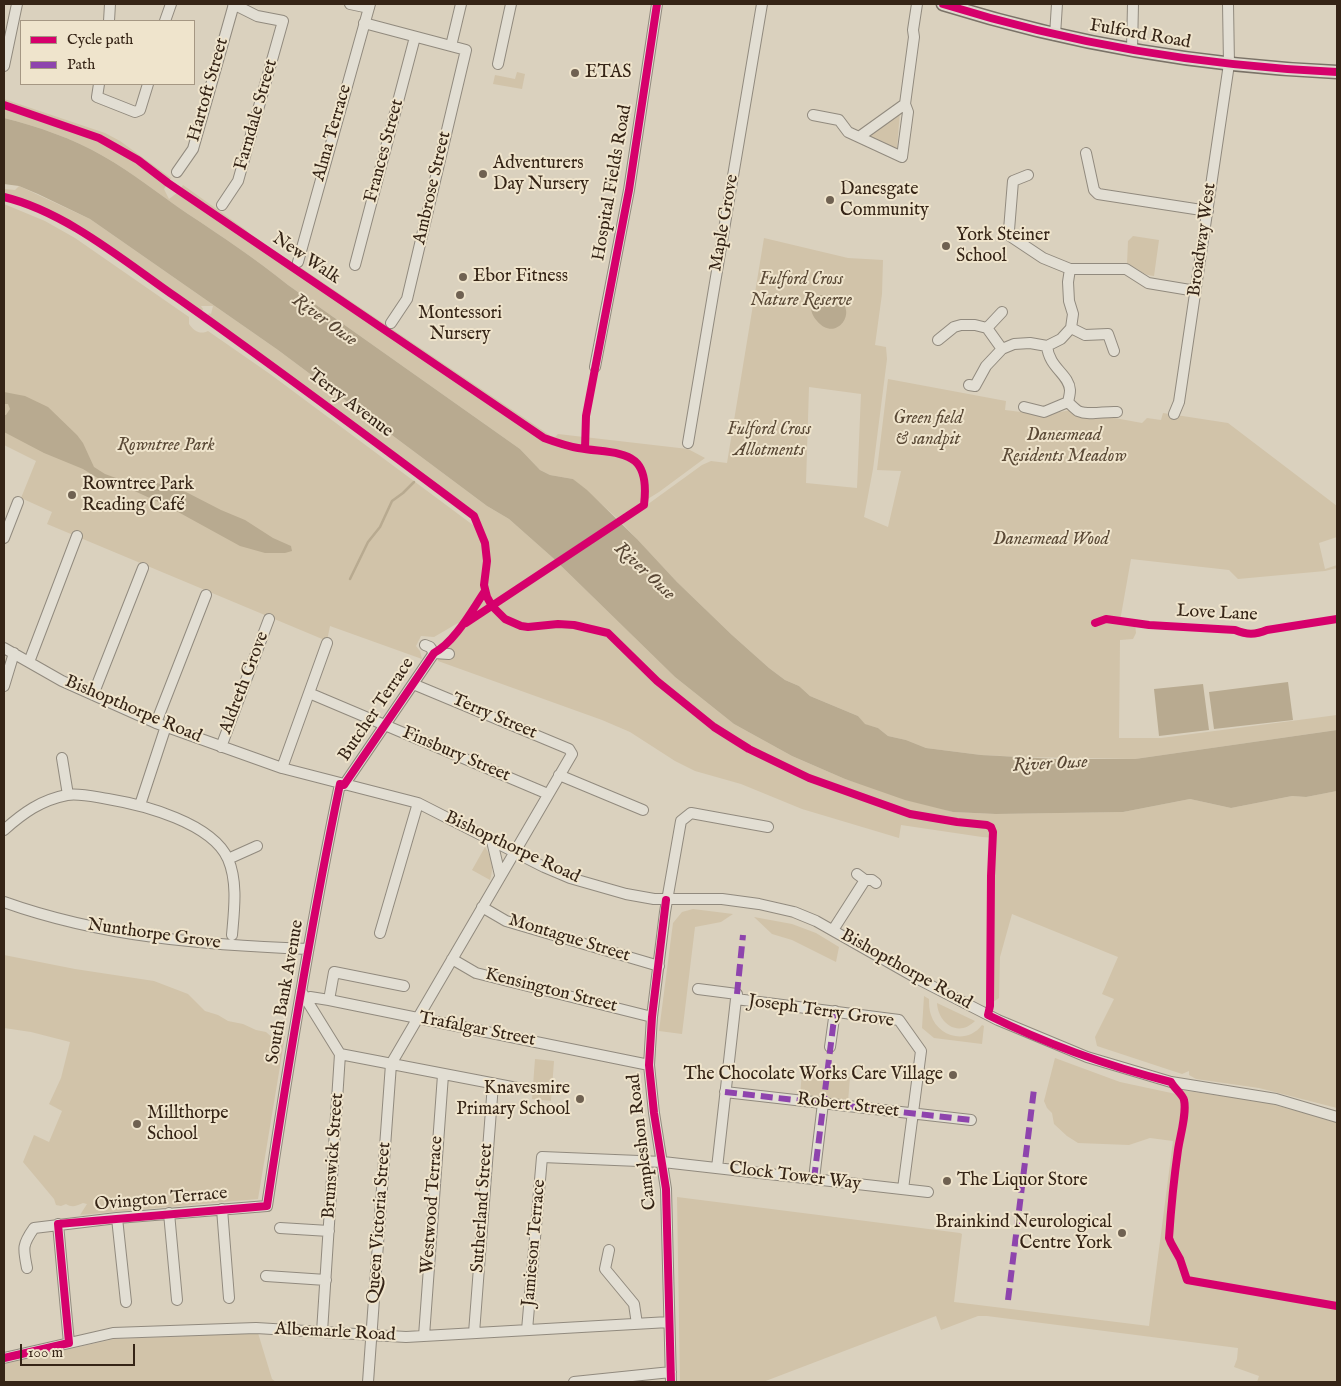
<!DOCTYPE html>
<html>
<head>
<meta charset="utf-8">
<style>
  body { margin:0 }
  #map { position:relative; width:1341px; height:1386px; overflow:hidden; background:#dad1be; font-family:"IM FELL English",serif }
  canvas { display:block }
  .frame { position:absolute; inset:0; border:5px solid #352416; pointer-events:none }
  .legend { position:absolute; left:20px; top:20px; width:175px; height:65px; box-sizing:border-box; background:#efe4cc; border:1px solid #a59783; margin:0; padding:6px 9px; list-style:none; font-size:15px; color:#352416 }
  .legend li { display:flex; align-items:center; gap:10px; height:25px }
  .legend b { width:25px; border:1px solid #a59783 }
  .scale { position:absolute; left:20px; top:1344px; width:115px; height:22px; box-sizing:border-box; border:2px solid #352416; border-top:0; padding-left:6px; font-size:15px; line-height:18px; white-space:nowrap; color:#352416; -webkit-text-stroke:4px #efe4cc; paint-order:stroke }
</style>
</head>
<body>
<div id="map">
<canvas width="1341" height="1386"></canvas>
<div class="frame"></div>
<ul class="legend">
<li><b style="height:6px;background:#d6006c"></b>Cycle path</li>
<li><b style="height:6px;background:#8e44ad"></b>Path</li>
</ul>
<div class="scale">100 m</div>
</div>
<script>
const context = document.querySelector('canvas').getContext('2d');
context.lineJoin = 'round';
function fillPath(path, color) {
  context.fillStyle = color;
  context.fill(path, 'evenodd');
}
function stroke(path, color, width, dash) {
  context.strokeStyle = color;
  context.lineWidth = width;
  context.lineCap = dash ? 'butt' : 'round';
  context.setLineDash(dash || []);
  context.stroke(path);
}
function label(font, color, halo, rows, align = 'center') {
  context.font = font + ' "IM FELL English",serif';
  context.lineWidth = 4;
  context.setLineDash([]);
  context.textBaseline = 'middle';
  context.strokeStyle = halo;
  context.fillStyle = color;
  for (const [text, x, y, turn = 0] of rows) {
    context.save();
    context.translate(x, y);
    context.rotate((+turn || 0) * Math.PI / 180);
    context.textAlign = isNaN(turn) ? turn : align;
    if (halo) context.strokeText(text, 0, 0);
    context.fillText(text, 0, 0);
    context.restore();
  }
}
fillPath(new Path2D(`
  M 517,72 L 525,74 L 522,89 L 493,84 L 495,75 L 515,79 Z
  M 4,99 L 105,133 L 120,141 L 171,178 L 164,189 L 169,199 L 178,192 L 183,185 L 246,230 C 258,245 276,255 292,265 L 294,263 L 297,265 L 551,436 L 555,437 L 558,434 L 688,449 L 705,458 L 659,492 L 617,518 L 573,479 L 550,475 L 540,470 L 520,449 L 288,285 C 256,259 223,237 188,214 C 160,195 133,173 103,156 C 74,139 37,126 4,118 Z
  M 900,111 L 897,148 L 895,149 L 872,139 L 871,132 L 877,130 L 898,115 Z
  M 19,186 L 90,219 L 278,350 L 487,506 L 509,519 L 553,558 L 675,677 L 734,724 L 792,756 L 845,779 L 953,812 L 996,814 L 1123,812 L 1190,799 L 1231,808 L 1292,796 L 1306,797 L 1337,791 L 1337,1108 L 1259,1088 L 1196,1079 L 1189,1075 L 1189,1071 L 1182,1074 L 1097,1046 L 1095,1037 L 1114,999 L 1102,994 L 1118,957 L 1012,914 L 1000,957 L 999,998 L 993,1002 L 992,915 L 996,838 L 982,837 L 901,825 L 899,838 L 802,809 L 741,784 L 695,771 L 675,761 L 630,732 L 602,720 L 438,661 L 437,657 L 444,651 L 463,626 L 458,623 L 434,637 L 421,636 L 416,646 L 420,651 L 422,659 L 330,626 L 327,641 L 47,524 L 52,512 L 21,498 L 36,461 L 4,445 L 4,204 L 45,221 L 75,238 L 189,317 L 189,324 C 194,331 200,335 208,331 L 270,374 L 477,528 L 477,521 L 479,517 L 295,380 L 209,318 L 208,315 L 209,313 L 211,314 L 213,306 L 201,306 L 203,309 L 202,311 L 198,310 L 81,229 L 33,204 L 4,194 L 4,189 L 15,190 Z
  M 1133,236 L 1159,240 L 1154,276 C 1143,276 1137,267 1127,264 L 1128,241 Z
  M 764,238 L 848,258 L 883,260 L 882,294 L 875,345 L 886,347 L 887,359 L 873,469 L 864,517 L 888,527 L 901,471 L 877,470 L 888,379 L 1006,401 L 1005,410 L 1029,413 L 1054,413 L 1071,410 L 1142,423 L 1147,418 L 1161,420 L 1163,413 L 1228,423 L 1337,506 L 1337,537 L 1319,543 L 1325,569 L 1337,565 L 1337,568 L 1325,571 L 1238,579 L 1229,570 L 1131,559 L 1120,621 L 1120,623 L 1135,624 L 1136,633 L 1133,639 L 1120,640 L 1119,738 L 1161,738 L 1337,715 L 1337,730 L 1135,759 L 1023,757 L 981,755 L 926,748 L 906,740 L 888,736 L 878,728 L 864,724 L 858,716 L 810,696 L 799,686 L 785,680 L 769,668 L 732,635 L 677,582 L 622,523 L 702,465 L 711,461 L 727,463 ZM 809,387 L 861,394 L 857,488 L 806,483 Z
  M 485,847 C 492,857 494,868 490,880 L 472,870 Z
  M 693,909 L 733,914 L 721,922 L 695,927 L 682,1034 L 659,1031 L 673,923 L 682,912 Z
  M 754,917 L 792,924 L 816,933 L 839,947 L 836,962 L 792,940 L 772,934 Z
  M 4,955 L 75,969 L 154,981 L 188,994 L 205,1011 L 218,1015 L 228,1021 L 243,1024 L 256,1030 L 266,1032 L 274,1039 L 285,1036 L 258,1199 L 80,1215 L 87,1204 L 83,1203 C 76,1206 72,1208 66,1204 L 61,1206 L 56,1205 L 54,1199 L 23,1162 L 34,1135 L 49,1142 L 62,1111 L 49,1104 L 61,1078 L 70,1042 L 31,1032 L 4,1028 Z
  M 924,996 L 929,999 C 929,1004 929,1010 931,1015 C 938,1037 967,1045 982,1025 L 984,1026 L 982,1044 L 934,1038 L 922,1028 Z
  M 937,1003 L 975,1021 C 958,1038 938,1023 937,1003 Z
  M 1055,1058 L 1120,1082 L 1176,1094 L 1179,1098 L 1180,1090 L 1264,1102 L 1337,1122 L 1337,1382 L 1257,1382 L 1259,1376 L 1234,1367 L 1237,1359 L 1238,1348 L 987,1316 L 978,1316 L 941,1330 L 936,1316 L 763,1382 L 680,1382 L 677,1197 L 960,1233 L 962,1234 L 954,1302 L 1149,1326 L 1173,1141 L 1150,1138 L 1129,1145 L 1078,1143 L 1067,1136 L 1054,1124 L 1052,1113 L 1047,1108 L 1044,1101 Z
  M 535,1059 L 554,1061 L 551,1101 L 532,1099 Z
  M 802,1072 L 850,1077 L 848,1102 L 800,1096 Z
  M 258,1333 L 272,1379 L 276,1382 L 4,1382 L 4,1364 L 114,1339 Z`), '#d1c3a9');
fillPath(new Path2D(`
  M 4,118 C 37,126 74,139 103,156 C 133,173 160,195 188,214 C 223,237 256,259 288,285 L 520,449 L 540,470 L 550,475 L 573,479 L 587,490 L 637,539 L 677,582 L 732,635 L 769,668 L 785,680 L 799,686 L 810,696 L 858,716 L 865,724 L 878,728 L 888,736 L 906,740 L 926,748 L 981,755 L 1057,759 L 1135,759 L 1337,730 L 1337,791 L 1306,797 L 1292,796 L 1231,808 L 1190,799 L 1123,812 L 996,814 L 953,812 L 905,800 L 845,779 L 792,756 L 734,724 L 675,677 L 553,558 L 509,519 L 487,506 L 278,350 L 90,219 L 38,194 L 19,186 L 4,184 Z
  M 820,295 C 868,296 840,348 817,321 C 811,314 810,309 812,299 Z
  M 4,392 L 25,396 L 48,407 L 77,435 L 83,443 L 94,467 L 105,474 L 116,478 L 151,481 L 186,492 L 221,510 L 245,520 L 273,538 L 291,546 L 292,551 L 285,553 L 265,553 L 240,546 L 169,507 L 126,487 L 104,482 L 83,469 L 44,453 L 4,432 L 4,415 L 6,415 L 10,409 L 8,404 L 4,404 Z
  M 1288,682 L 1293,720 L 1214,729 L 1209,692 Z
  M 1203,684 L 1209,730 L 1159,736 L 1154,689 Z`), '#b8aa90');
fillPath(new Path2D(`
  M 620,517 L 624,521 L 574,555 L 558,566 L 553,561 Z`), '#dad1be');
stroke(new Path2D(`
  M 350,579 L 368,542 L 380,527 L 392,501 L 403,493 L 414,482`), '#b8aa90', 2.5);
const minor = new Path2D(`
  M 350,4 L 369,8
  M 109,21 L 110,4
  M 165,21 L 171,4
  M 364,23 L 466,50 L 407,299 L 391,323
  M 1055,35 L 1057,4
  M 451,46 L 461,4
  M 1132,50 L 1133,4
  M 498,64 L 511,4
  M 4,66 L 17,4
  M 99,84 L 97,97 L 135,112 L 140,110 L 148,84
  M 813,115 L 839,120 L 848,132 L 902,157 L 908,112 L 905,104 L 914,37 L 913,30 L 917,4
  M 859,137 L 905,104
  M 1086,153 L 1094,190 L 1098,194 L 1208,211
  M 177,172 L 193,149 L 234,4
  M 1028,175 L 1013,181 L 1009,230 L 1010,236 L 1043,258 L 1070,269 L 1126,269 L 1148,283 L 1196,291
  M 222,205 L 238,181 L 283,21 L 257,16 L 233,4
  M 298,262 L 370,4
  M 355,265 L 415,37
  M 987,328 L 1002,312
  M 1071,328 L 1085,335 L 1108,334 L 1114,351
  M 938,340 L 954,327 L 961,325 L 975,325 L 987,328 L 1002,349
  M 595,367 L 629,190 L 657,4
  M 969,385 L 975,386 L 986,366 L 1002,349 L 1014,344 L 1030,343 L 1047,346 L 1061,339 L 1071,328 L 1073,314 L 1069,301 L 1068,282 L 1070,269
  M 1068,402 C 1071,405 1075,409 1078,411 C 1089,416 1105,411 1117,412
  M 1024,407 L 1044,412 L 1068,402 C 1069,398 1070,394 1070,390 C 1069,374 1049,368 1047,346
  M 1174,414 L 1179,402 L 1229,64 L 1228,4
  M 688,443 L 762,4
  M 4,538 L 18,502
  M 425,645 L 430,647 L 434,653 L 449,654
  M 4,648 L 62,681 L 156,723 L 282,768 L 418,803 L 544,867 L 570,878 L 626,894 L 654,899 L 722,899 L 759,904 L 794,912 L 816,921 L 920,980 L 998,1020 L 1087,1057 L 1171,1082 L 1276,1099 L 1337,1117
  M 29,662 L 77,536
  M 4,686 L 14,653
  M 309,693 L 548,794
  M 93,695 L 143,568
  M 156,723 L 206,595
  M 221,747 L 269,619
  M 62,758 L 68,795
  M 282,768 L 327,643
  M 559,775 L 643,810
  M 344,785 L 434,653
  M 140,805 L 166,726
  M 4,830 C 23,813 41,800 67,795 C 80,793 95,797 108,799 C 144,805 212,823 228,859 C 238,882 234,911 232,935
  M 492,841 L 500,875
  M 228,859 L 257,846
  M 865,880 L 872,880 L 876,883
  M 4,902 C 102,937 205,945 308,949
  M 482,907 L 506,921 L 659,966
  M 833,930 L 865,880 L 857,874
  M 380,933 L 418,803
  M 452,959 L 476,973 L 652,1017
  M 698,989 L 737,994 L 736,999
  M 301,991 L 340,1054 L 322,1332
  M 306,999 L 310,997 L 329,1000 L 649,1065
  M 329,1000 L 334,972 L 404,986
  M 830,1047 L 835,1011
  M 340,1054 L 517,1088
  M 725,1092 L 971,1120
  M 717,1168 L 736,999 L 899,1020 L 921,1051 L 903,1189
  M 814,1179 L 823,1103
  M 222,1209 L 229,1298
  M 169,1213 L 177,1300
  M 117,1218 L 126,1302
  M 58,1224 L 69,1343
  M 280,1228 L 329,1231
  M 609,1250 L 605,1269 L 634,1304 L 637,1324
  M 27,1268 C 23,1248 22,1245 34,1228 L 117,1218 L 267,1206 C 288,1065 311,924 340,784
  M 266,1276 L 326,1280
  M 527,1330 L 542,1157 L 663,1162 L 928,1192
  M 474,1333 L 493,1084
  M 424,1336 L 443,1075
  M 4,1358 L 113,1333 L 256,1328 L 406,1337 L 669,1322
  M 368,1382 L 391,1064 L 572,754 L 569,749 L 413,684
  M 574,1382 L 671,1372
  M 671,1382 L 666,1189 L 654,1113 L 649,1065 L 652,1017 L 665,912 L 681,821 L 691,813 L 768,827`);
const major = new Path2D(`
  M 943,4 C 1071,44 1203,66 1337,72`);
stroke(minor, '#918a7e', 12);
stroke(major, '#7a7267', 15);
stroke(minor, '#e2ded3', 10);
stroke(major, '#ddd8cc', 12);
stroke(new Path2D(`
  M 737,994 L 743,935
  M 725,1092 L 971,1120
  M 814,1179 L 835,1011
  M 1008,1300 L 1034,1089`), '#8e44ad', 6, [12, 6]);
stroke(new Path2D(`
  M 943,4 C 1071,44 1203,66 1337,72
  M 4,105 L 99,138 L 138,160 L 168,183 L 544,438 C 555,442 566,446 578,448 C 620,455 651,447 644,505 L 466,623
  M 4,197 C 66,212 124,261 176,297 C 277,368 375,442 474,516 L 485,543 L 487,561 L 484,585 L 487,597 L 492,606 L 505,619 L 521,626 L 528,627 L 558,624 L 574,625 L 608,633 L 657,681 L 714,727 L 749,749 L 809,778 L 910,814 L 957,822 L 987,825 L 991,827 L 993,832 L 991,876 L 990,1006 L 988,1015 C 1046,1044 1108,1066 1171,1082 C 1174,1088 1183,1095 1184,1100 C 1187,1113 1180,1136 1178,1150 C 1174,1178 1171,1208 1169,1238 L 1171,1243 L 1180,1259 L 1187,1280 L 1337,1306
  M 585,449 L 586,416 L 629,190 L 657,4
  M 1095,623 L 1106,619 L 1149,625 L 1235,630 C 1247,635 1255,635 1267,630 L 1337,619
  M 666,900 L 652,1017 L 649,1065 L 654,1113 L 666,1189 L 671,1382
  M 4,1358 L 69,1343 L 58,1224 L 267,1206 C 288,1065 311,924 340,784 L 344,785 L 434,653 C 455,642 472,610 485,591`), '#d6006c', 8);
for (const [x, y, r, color] of [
  [575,73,5,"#6f6151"],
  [483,174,5,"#6f6151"],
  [830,200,5,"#6f6151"],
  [946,246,5,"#6f6151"],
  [463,277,5,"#6f6151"],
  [460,295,5,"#6f6151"],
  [72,495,5,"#6f6151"],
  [953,1075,5,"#6f6151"],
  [580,1099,5,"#6f6151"],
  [137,1124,5,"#6f6151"],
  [947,1181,5,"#6f6151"],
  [1122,1233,5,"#6f6151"]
]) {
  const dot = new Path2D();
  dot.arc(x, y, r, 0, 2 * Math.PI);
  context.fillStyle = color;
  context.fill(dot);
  stroke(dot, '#efe4cc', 2);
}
label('18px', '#352416', '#efe4cc', [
  ["Fulford Road",1140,35,10],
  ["Hartoft Street",209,90,-74],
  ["Farndale Street",257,115,-74],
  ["Alma Terrace",333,133,-74],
  ["Frances Street",385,151,-75],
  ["Hospital Fields Road",613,183,-80],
  ["Ambrose Street",433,188,-77],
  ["Maple Grove",725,223,-80],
  ["Broadway West",1203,240,-82],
  ["New Walk",306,259,34],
  ["Terry Avenue",350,404,37],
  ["Love Lane",1217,614,3],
  ["Aldreth Grove",245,683,-69],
  ["Bishopthorpe Road",133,710,23],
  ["Butcher Terrace",377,710,-56],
  ["Terry Street",494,717,23],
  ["Finsbury Street",456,755,23],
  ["Bishopthorpe Road",512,848,25],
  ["Nunthorpe Grove",154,935,8],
  ["Montague Street",569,939,17],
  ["Bishopthorpe Road",906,970,29],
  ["Kensington Street",551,991,14],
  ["South Bank Avenue",286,992,-80],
  ["Joseph Terry Grove",821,1012,8],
  ["Trafalgar Street",477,1030,11],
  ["Robert Street",848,1106,7],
  ["Campleshon Road",643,1142,-97],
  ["Brunswick Street",334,1156,-86],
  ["Clock Tower Way",795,1177,7],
  ["Ovington Terrace",161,1200,-5],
  ["Westwood Terrace",433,1205,-86],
  ["Sutherland Street",483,1208,-86],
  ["Queen Victoria Street",380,1223,-86],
  ["Jamieson Terrace",535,1243,-85],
  ["Albemarle Road",335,1333,3]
]);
label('18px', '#352416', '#efe4cc', [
  ["ETAS",585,73],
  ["Adventurers",493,164],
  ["Day Nursery",493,185],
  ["Danesgate",840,190],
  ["Community",840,211],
  ["York Steiner",956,236],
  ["School",956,257],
  ["Ebor Fitness",473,277],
  ["Montessori",460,314,"center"],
  ["Nursery",460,335,"center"],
  ["Rowntree Park",82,485],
  ["Reading Café",82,506],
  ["The Chocolate Works Care Village",943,1075,"right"],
  ["Knavesmire",570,1089,"right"],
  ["Primary School",570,1110,"right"],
  ["Millthorpe",147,1114],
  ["School",147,1135],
  ["The Liquor Store",957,1181],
  ["Brainkind Neurological",1112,1223,"right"],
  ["Centre York",1112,1244,"right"]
], 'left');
label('italic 18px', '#5a4936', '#efe4cc', [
  ["Fulford Cross",801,280],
  ["Nature Reserve",801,301],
  ["Green field",928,419],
  ["& sandpit",928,440],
  ["Fulford Cross",769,430],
  ["Allotments",769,451],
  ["Danesmead",1064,436],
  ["Residents Meadow",1064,457],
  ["Rowntree Park",166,446],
  ["Danesmead Wood",1051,540]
]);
label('italic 19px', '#584735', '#efe4cc', [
  ["River Ouse",324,321,36],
  ["River Ouse",644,572,43],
  ["River Ouse",1050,765,-3]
]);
</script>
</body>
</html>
